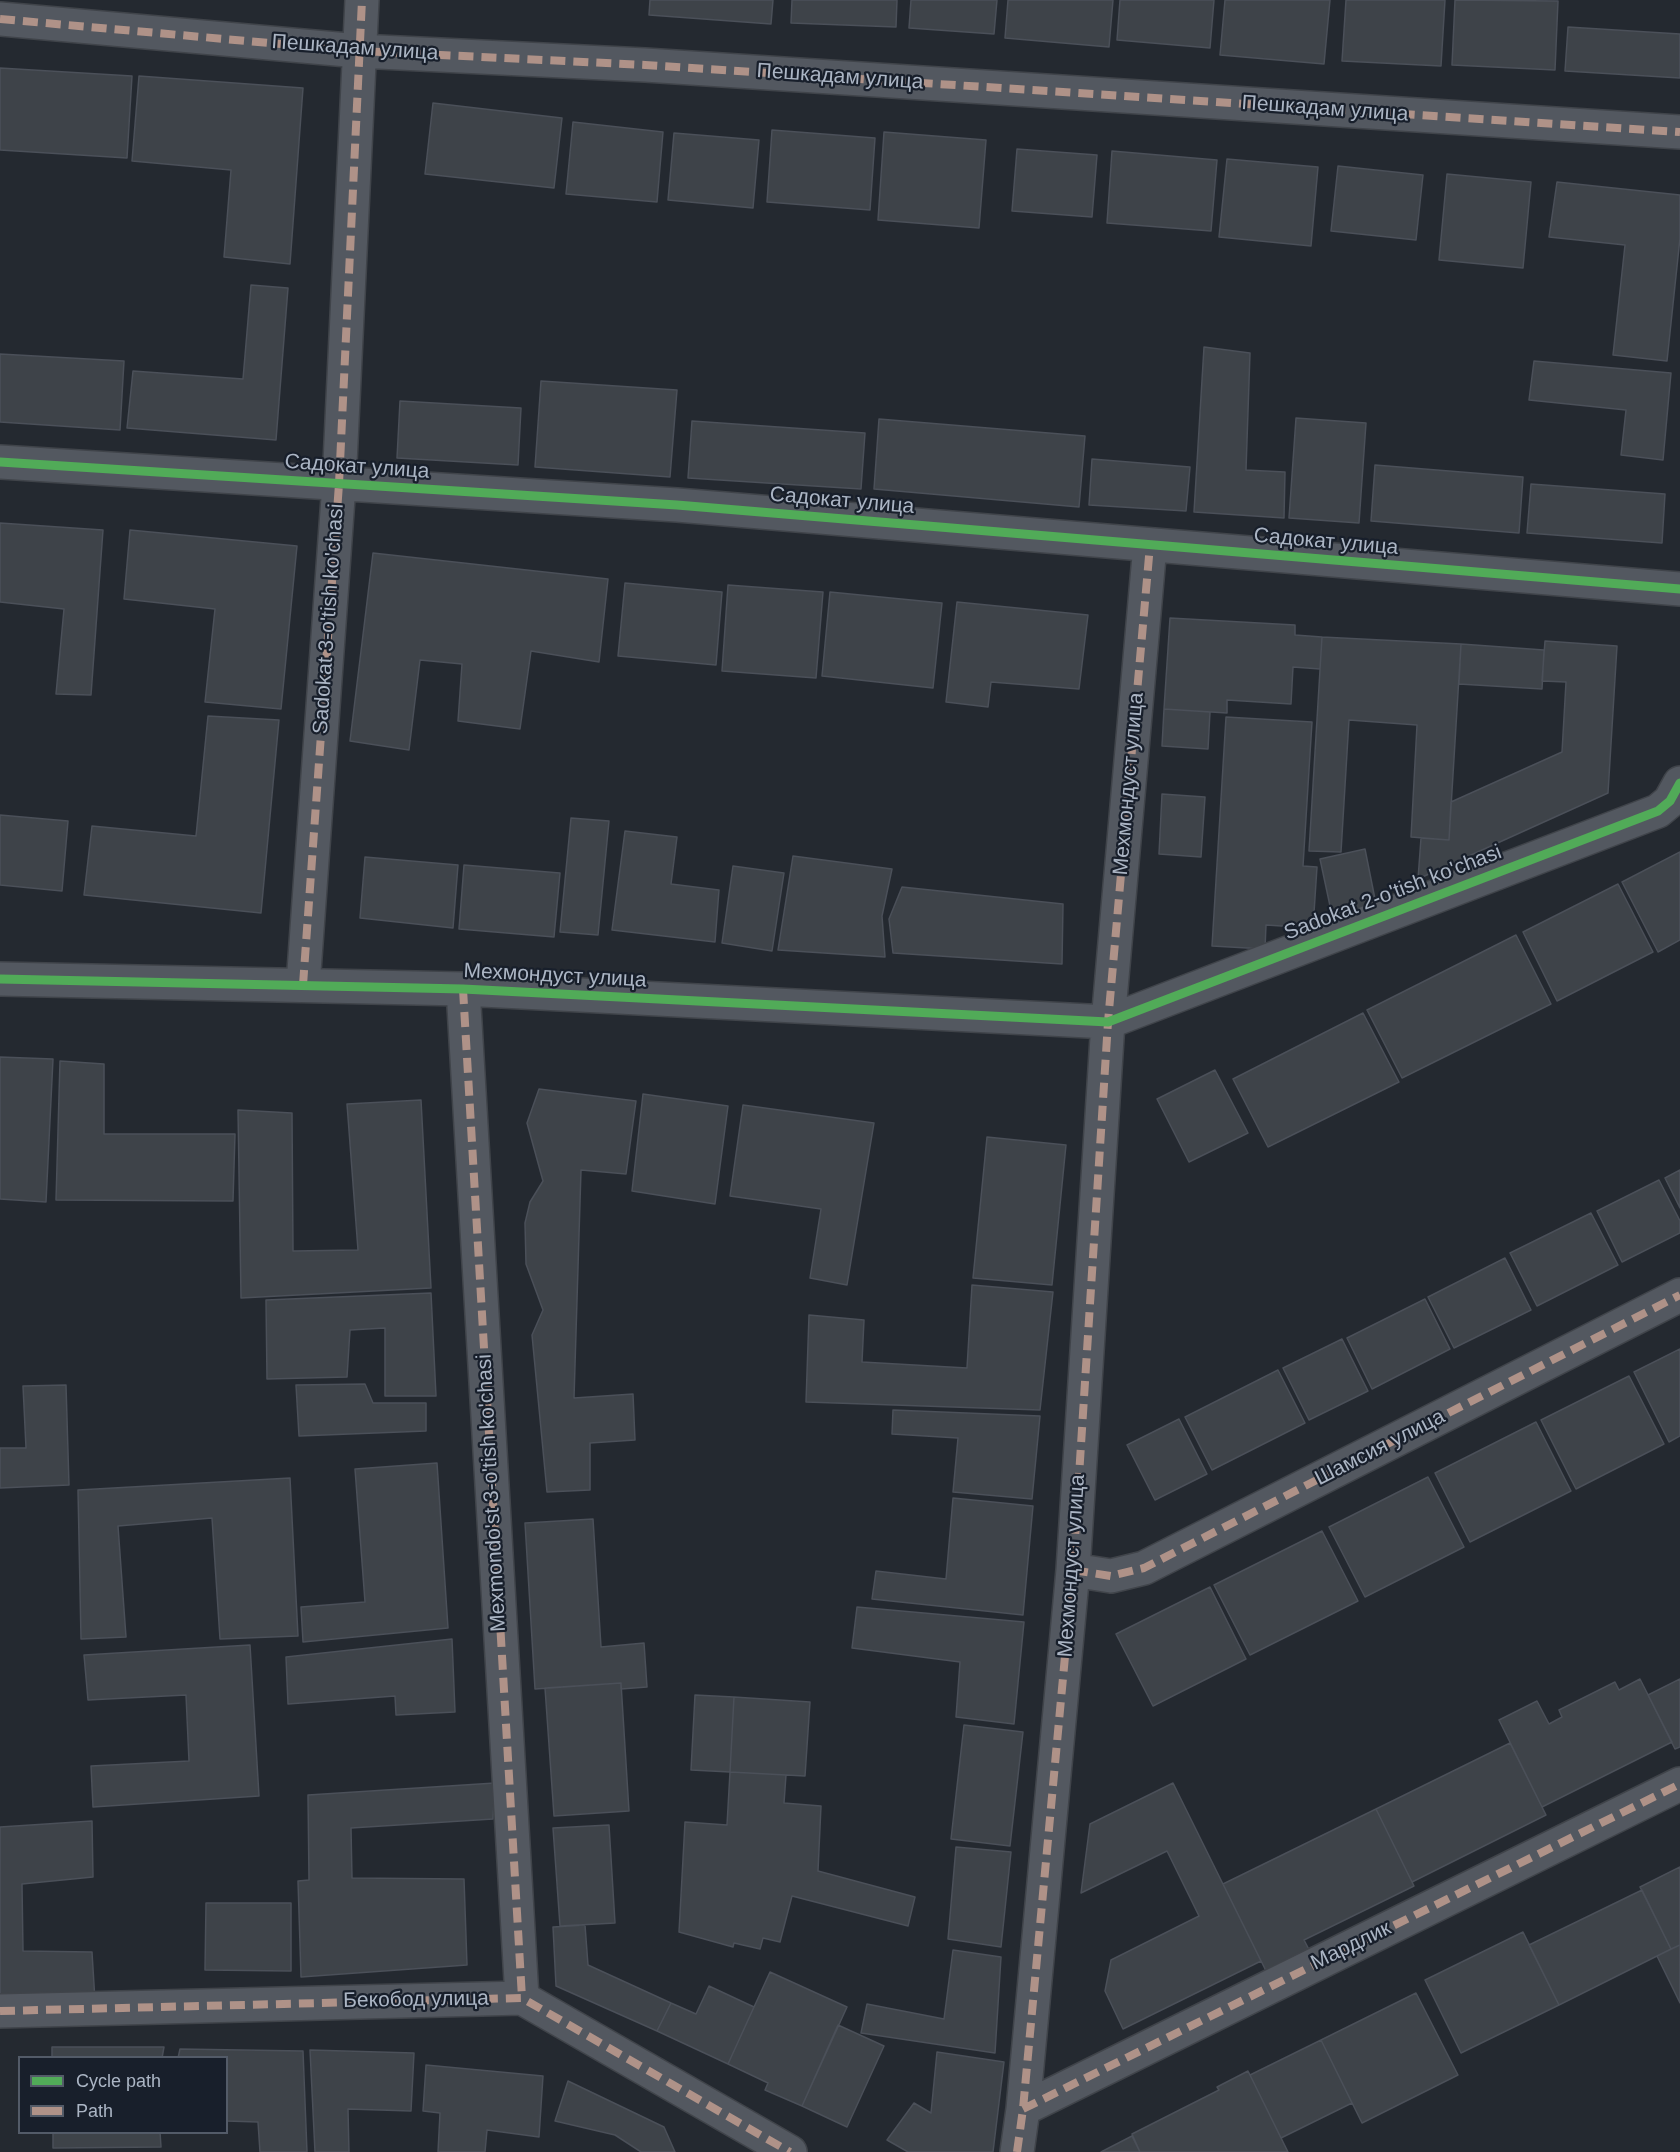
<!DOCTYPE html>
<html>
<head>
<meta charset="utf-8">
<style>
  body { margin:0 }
  #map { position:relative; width:1680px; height:2152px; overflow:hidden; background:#242930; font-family:Arial,sans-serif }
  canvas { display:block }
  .legend { position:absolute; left:18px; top:2056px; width:210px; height:78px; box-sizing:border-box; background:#181f2b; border:2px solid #535b68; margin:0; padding:8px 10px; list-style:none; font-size:18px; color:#abb5c4 }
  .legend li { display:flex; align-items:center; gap:12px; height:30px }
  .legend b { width:30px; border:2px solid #535b68 }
</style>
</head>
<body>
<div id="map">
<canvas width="1680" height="2152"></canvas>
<ul class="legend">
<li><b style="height:8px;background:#51ab58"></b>Cycle path</li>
<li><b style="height:8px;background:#af9288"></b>Path</li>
</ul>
</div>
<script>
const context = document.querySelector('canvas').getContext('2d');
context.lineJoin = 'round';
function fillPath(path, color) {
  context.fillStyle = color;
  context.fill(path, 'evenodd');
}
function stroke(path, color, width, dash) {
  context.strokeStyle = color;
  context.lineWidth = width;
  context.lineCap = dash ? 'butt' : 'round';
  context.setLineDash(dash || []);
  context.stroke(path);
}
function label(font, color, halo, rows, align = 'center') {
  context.font = font + ' Arial,sans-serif';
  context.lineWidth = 4.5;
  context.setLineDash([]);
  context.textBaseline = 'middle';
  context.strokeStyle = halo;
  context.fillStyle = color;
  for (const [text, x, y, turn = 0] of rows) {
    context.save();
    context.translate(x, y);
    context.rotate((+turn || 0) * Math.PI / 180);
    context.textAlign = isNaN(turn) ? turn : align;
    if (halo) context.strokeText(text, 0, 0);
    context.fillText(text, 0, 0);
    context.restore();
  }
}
const building = new Path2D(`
  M 650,0 L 773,0 L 771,24 L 649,15 Z
  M 792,0 L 897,0 L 896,27 L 791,23 Z
  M 911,0 L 997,0 L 994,34 L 909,28 Z
  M 1008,0 L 1113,0 L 1109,47 L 1005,38 Z
  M 1120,0 L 1214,0 L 1210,48 L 1117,40 Z
  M 1225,0 L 1330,0 L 1324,64 L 1220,55 Z
  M 1346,0 L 1445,0 L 1441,66 L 1342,61 Z
  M 1455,0 L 1558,1 L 1555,70 L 1452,65 Z
  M 1568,27 L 1680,34 L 1680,78 L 1565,71 Z
  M 0,68 L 132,76 L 127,158 L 0,150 Z
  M 139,76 L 303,88 L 290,264 L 224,257 L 231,170 L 132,161 Z
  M 433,103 L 562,118 L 554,188 L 425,174 Z
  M 573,122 L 663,132 L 657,202 L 566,194 Z
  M 772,130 L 875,138 L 870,210 L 767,202 Z
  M 884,132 L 986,140 L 979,228 L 878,220 Z
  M 674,133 L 759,140 L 753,208 L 668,200 Z
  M 1017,149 L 1097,155 L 1092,217 L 1012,211 Z
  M 1112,151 L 1217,160 L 1211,231 L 1107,223 Z
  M 1227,159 L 1318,167 L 1311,246 L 1219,237 Z
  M 1338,166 L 1423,175 L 1416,240 L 1331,231 Z
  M 1447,174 L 1531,182 L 1523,268 L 1439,260 Z
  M 1557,182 L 1680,195 L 1680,238 L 1667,361 L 1613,355 L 1625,245 L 1549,237 Z
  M 251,285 L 288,288 L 276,440 L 127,428 L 133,371 L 243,379 Z
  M 1204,347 L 1250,353 L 1246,470 L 1285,472 L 1284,518 L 1194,512 Z
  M 0,354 L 124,361 L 120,430 L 0,422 Z
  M 1534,361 L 1671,373 L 1663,460 L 1621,455 L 1626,410 L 1529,400 Z
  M 541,381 L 677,390 L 670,477 L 535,467 Z
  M 400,401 L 521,408 L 518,465 L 397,458 Z
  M 1296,418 L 1366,423 L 1359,523 L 1289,518 Z
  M 879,419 L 1085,436 L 1079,507 L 874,489 Z
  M 692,421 L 865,433 L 861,489 L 688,478 Z
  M 1092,459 L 1190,467 L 1186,511 L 1089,505 Z
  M 1375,465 L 1523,477 L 1519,533 L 1371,521 Z
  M 1531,484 L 1665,494 L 1662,543 L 1527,533 Z
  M 0,523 L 103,530 L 91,695 L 56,694 L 64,609 L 0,602 Z
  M 130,530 L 297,546 L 281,709 L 205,702 L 215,609 L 124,599 Z
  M 373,553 L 608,579 L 599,662 L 531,651 L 520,729 L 458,721 L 462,664 L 420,660 L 409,750 L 350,741 Z
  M 625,583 L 722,592 L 716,665 L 618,656 Z
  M 728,585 L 823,592 L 816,678 L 722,671 Z
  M 830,592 L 942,603 L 933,688 L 822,676 Z
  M 957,602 L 1088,615 L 1079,689 L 991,682 L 988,707 L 946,702 Z
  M 1170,618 L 1295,625 L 1295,635 L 1322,637 L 1320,669 L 1293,667 L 1291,704 L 1227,700 L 1227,713 L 1164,709 Z
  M 1322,637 L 1461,644 L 1449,840 L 1411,837 L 1417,725 L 1349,720 L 1341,852 L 1309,851 Z
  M 1545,641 L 1617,646 L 1608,793 L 1418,879 L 1421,838 L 1449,840 L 1451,802 L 1562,752 L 1566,682 L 1542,681 Z
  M 1461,644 L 1544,650 L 1542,689 L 1459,684 Z
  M 1164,709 L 1210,712 L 1208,749 L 1162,746 Z
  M 208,716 L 279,720 L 261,913 L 84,895 L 92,826 L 196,836 Z
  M 1226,717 L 1312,722 L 1303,866 L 1317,867 L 1313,928 L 1266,925 L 1265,949 L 1212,946 Z
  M 1162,794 L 1205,797 L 1201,857 L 1159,854 Z
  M 0,815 L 68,821 L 62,891 L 0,885 Z
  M 571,818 L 609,821 L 598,935 L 560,932 Z
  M 625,831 L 677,837 L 671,884 L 719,890 L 715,942 L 612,930 Z
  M 1365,849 L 1376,904 L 1333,920 L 1320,859 Z
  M 1680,852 L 1680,940 L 1658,952 L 1622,882 Z
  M 793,856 L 892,869 L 882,916 L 885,957 L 778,950 Z
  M 365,857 L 458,865 L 453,928 L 360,918 Z
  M 464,865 L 560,873 L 554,937 L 459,929 Z
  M 733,866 L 784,873 L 772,951 L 722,943 Z
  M 1618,884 L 1653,952 L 1557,1001 L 1523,932 Z
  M 902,887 L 1063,904 L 1062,964 L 893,953 L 889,919 Z
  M 1516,935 L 1551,1004 L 1402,1078 L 1367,1010 Z
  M 1363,1013 L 1399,1082 L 1268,1147 L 1233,1079 Z
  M 0,1057 L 53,1059 L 46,1202 L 0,1199 Z
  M 60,1061 L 104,1064 L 104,1134 L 235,1134 L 233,1201 L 56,1200 Z
  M 1215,1070 L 1248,1133 L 1189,1162 L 1157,1099 Z
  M 539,1089 L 636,1101 L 626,1174 L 581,1170 L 574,1398 L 633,1394 L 635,1440 L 590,1443 L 590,1490 L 547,1492 L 532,1335 L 543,1310 L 526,1264 L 525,1223 L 530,1202 L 543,1181 L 527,1123 Z
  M 643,1094 L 728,1106 L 715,1204 L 632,1191 Z
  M 421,1100 L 431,1288 L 241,1298 L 238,1110 L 292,1113 L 293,1251 L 358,1250 L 347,1104 Z
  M 743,1105 L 874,1123 L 847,1285 L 810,1278 L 821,1209 L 730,1196 Z
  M 987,1137 L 1066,1145 L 1052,1285 L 973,1278 Z
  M 1680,1170 L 1680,1208 L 1665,1178 Z
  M 1659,1180 L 1680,1221 L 1680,1233 L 1622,1262 L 1597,1211 Z
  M 1591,1213 L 1618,1265 L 1537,1306 L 1510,1253 Z
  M 1505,1258 L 1531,1310 L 1454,1348 L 1428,1297 Z
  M 972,1285 L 1053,1292 L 1040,1410 L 806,1402 L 809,1315 L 864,1320 L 862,1362 L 967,1368 Z
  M 431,1293 L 436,1396 L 385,1396 L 385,1328 L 350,1330 L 347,1377 L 267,1379 L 266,1300 Z
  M 1425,1299 L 1450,1349 L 1372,1389 L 1347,1338 Z
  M 1342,1339 L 1368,1391 L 1309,1420 L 1283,1368 Z
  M 1680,1349 L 1680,1436 L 1669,1442 L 1634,1372 Z
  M 1278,1370 L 1305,1423 L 1212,1470 L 1185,1417 Z
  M 1629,1376 L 1664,1444 L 1576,1489 L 1541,1420 Z
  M 365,1384 L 373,1403 L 426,1403 L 426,1431 L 299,1436 L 296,1385 Z
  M 66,1385 L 69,1485 L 0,1488 L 0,1448 L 26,1448 L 23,1386 Z
  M 893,1410 L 1040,1416 L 1032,1499 L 953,1492 L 958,1438 L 892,1434 Z
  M 1179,1419 L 1207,1474 L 1155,1500 L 1127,1445 Z
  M 1536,1422 L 1571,1491 L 1470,1542 L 1435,1473 Z
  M 437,1463 L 448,1628 L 303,1642 L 301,1607 L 365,1602 L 355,1469 Z
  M 1428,1477 L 1464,1547 L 1365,1597 L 1329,1527 Z
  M 290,1478 L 298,1636 L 220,1639 L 212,1518 L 118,1526 L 126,1637 L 81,1639 L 78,1490 Z
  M 953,1498 L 1033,1506 L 1023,1615 L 872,1599 L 876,1571 L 946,1579 Z
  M 593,1519 L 601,1647 L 644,1643 L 647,1687 L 621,1689 L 621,1683 L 535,1689 L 525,1523 Z
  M 1322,1531 L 1358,1601 L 1250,1655 L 1214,1585 Z
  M 1210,1587 L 1246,1659 L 1153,1706 L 1116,1634 Z
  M 857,1607 L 1024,1622 L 1014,1724 L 956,1717 L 960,1662 L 852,1648 Z
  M 452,1639 L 455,1712 L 396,1715 L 395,1696 L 288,1704 L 286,1657 Z
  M 250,1645 L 259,1796 L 93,1807 L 91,1766 L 189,1761 L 186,1695 L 88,1700 L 84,1655 Z
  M 1640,1679 L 1672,1742 L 1542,1807 L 1499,1720 L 1537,1701 L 1549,1724 L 1562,1717 L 1559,1710 L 1615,1682 L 1619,1690 Z
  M 1680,1679 L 1680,1747 L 1675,1749 L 1648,1695 Z
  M 621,1683 L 629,1811 L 554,1816 L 545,1688 Z
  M 695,1695 L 734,1697 L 730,1772 L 691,1770 Z
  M 734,1697 L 810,1702 L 805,1776 L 730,1772 Z
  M 964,1725 L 1023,1732 L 1010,1846 L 951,1839 Z
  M 1510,1743 L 1546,1815 L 1412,1882 L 1376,1809 Z
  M 730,1772 L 786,1775 L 784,1803 L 821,1806 L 818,1871 L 915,1897 L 908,1926 L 792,1896 L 780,1942 L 763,1938 L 760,1949 L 734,1943 L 733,1947 L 679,1932 L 685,1822 L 727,1825 Z
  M 495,1783 L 493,1819 L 351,1828 L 352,1878 L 464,1879 L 467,1965 L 301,1977 L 298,1881 L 309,1880 L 308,1795 Z
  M 1173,1783 L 1261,1961 L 1123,2029 L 1105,1991 L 1111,1960 L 1199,1916 L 1167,1851 L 1081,1893 L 1090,1824 Z
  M 1376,1809 L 1414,1886 L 1304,1940 L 1314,1959 L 1271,1981 L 1223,1884 Z
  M 92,1821 L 93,1877 L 22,1884 L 23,1951 L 92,1952 L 95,2001 L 0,2003 L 0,1827 Z
  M 609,1825 L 615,1923 L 560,1926 L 553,1828 Z
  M 956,1847 L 1011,1852 L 1001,1947 L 948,1939 Z
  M 1680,1867 L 1680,1945 L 1671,1949 L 1640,1887 Z
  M 1642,1890 L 1671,1949 L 1559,2005 L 1529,1945 Z
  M 206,1903 L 291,1903 L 291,1971 L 205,1970 Z
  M 585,1925 L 588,1965 L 671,2003 L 657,2031 L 556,1986 L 553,1927 Z
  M 1523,1932 L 1559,2005 L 1461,2053 L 1425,1980 Z
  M 1680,1945 L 1680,2003 L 1657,1956 Z
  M 953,1950 L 1001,1957 L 995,2053 L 861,2033 L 867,2004 L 944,2019 Z
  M 770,1972 L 847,2007 L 802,2106 L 765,2090 L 768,2083 L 728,2064 Z
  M 709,1986 L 754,2007 L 728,2064 L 657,2031 L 671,2003 L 696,2014 Z
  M 1416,1993 L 1458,2075 L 1362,2123 L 1321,2040 Z
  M 838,2025 L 884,2046 L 847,2127 L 802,2106 Z
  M 1321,2040 L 1352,2103 L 1281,2138 L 1250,2075 Z
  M 52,2047 L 164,2047 L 162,2058 L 52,2058 Z
  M 180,2049 L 303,2051 L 307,2152 L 260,2152 L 258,2122 L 226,2121 L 226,2058 L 178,2058 Z
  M 310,2050 L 414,2053 L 411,2111 L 348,2109 L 349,2152 L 315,2152 Z
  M 937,2052 L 1004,2062 L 993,2152 L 908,2152 L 887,2140 L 914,2103 L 931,2113 Z
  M 426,2065 L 543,2076 L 539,2137 L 487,2130 L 485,2152 L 438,2152 L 440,2113 L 423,2111 Z
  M 1248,2071 L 1288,2152 L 1140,2152 L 1132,2134 L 1219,2090 L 1217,2087 Z
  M 568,2081 L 664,2127 L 675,2152 L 641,2152 L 615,2135 L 555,2121 Z
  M 53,2132 L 160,2132 L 161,2147 L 53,2148 Z
  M 1132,2136 L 1140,2152 L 1101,2152 Z`);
fillPath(building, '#3e4349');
stroke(building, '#4b5059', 1.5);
const street = new Path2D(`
  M 0,19 L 359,51 L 645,65 L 1680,132
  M 0,462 L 677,505 L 1680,589
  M 0,979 L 463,989 L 1108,1022 L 1658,811 L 1670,801 L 1680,783
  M 303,985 L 339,484 L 362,0
  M 463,989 L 522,1998
  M 1073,1570 L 1111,1576 L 1144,1568 L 1680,1295
  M 0,2011 L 522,1998 L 790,2152
  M 1023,2109 L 1680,1784
  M 1017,2152 L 1023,2109 L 1073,1570 L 1108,1022 L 1150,545`);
stroke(street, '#40444a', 36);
stroke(street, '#535860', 33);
stroke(new Path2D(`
  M 0,19 L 359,51 L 645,65 L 1680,132
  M 303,985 L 339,484 L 362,0
  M 463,989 L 522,1998
  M 1073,1570 L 1111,1576 L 1144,1568 L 1680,1295
  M 0,2011 L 522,1998 L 790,2152
  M 1023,2109 L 1680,1784
  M 1017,2152 L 1023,2109 L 1073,1570 L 1108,1022 L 1150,545`), '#af9288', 8, [15, 8]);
stroke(new Path2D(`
  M 0,462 L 677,505 L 1680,589
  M 0,979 L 463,989 L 1108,1022 L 1658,811 L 1670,801 L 1680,783`), '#51ab58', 9);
label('21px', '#abb5c4', '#181f2b', [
  ["Пешкадам улица",355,48,4],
  ["Пешкадам улица",840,77,4],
  ["Пешкадам улица",1325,109,4],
  ["Садокат улица",357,467,4],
  ["Садокат улица",842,501,5],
  ["Садокат улица",1326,542,5],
  ["Sadokat 3-o'tish ko'chasi",329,619,-86],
  ["Мехмондуст улица",1129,784,-85],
  ["Sadokat 2-o'tish ko'chasi",1393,893,-21],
  ["Мехмондуст улица",555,976,3],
  ["Шамсия улица",1380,1448,-27],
  ["Mexmondo'st 3-o'tish ko'chasi",492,1493,-93],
  ["Мехмондуст улица",1072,1566,-86],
  ["Мардлик",1351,1946,-26],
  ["Бекобод улица",416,2000,-1]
]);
</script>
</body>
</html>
